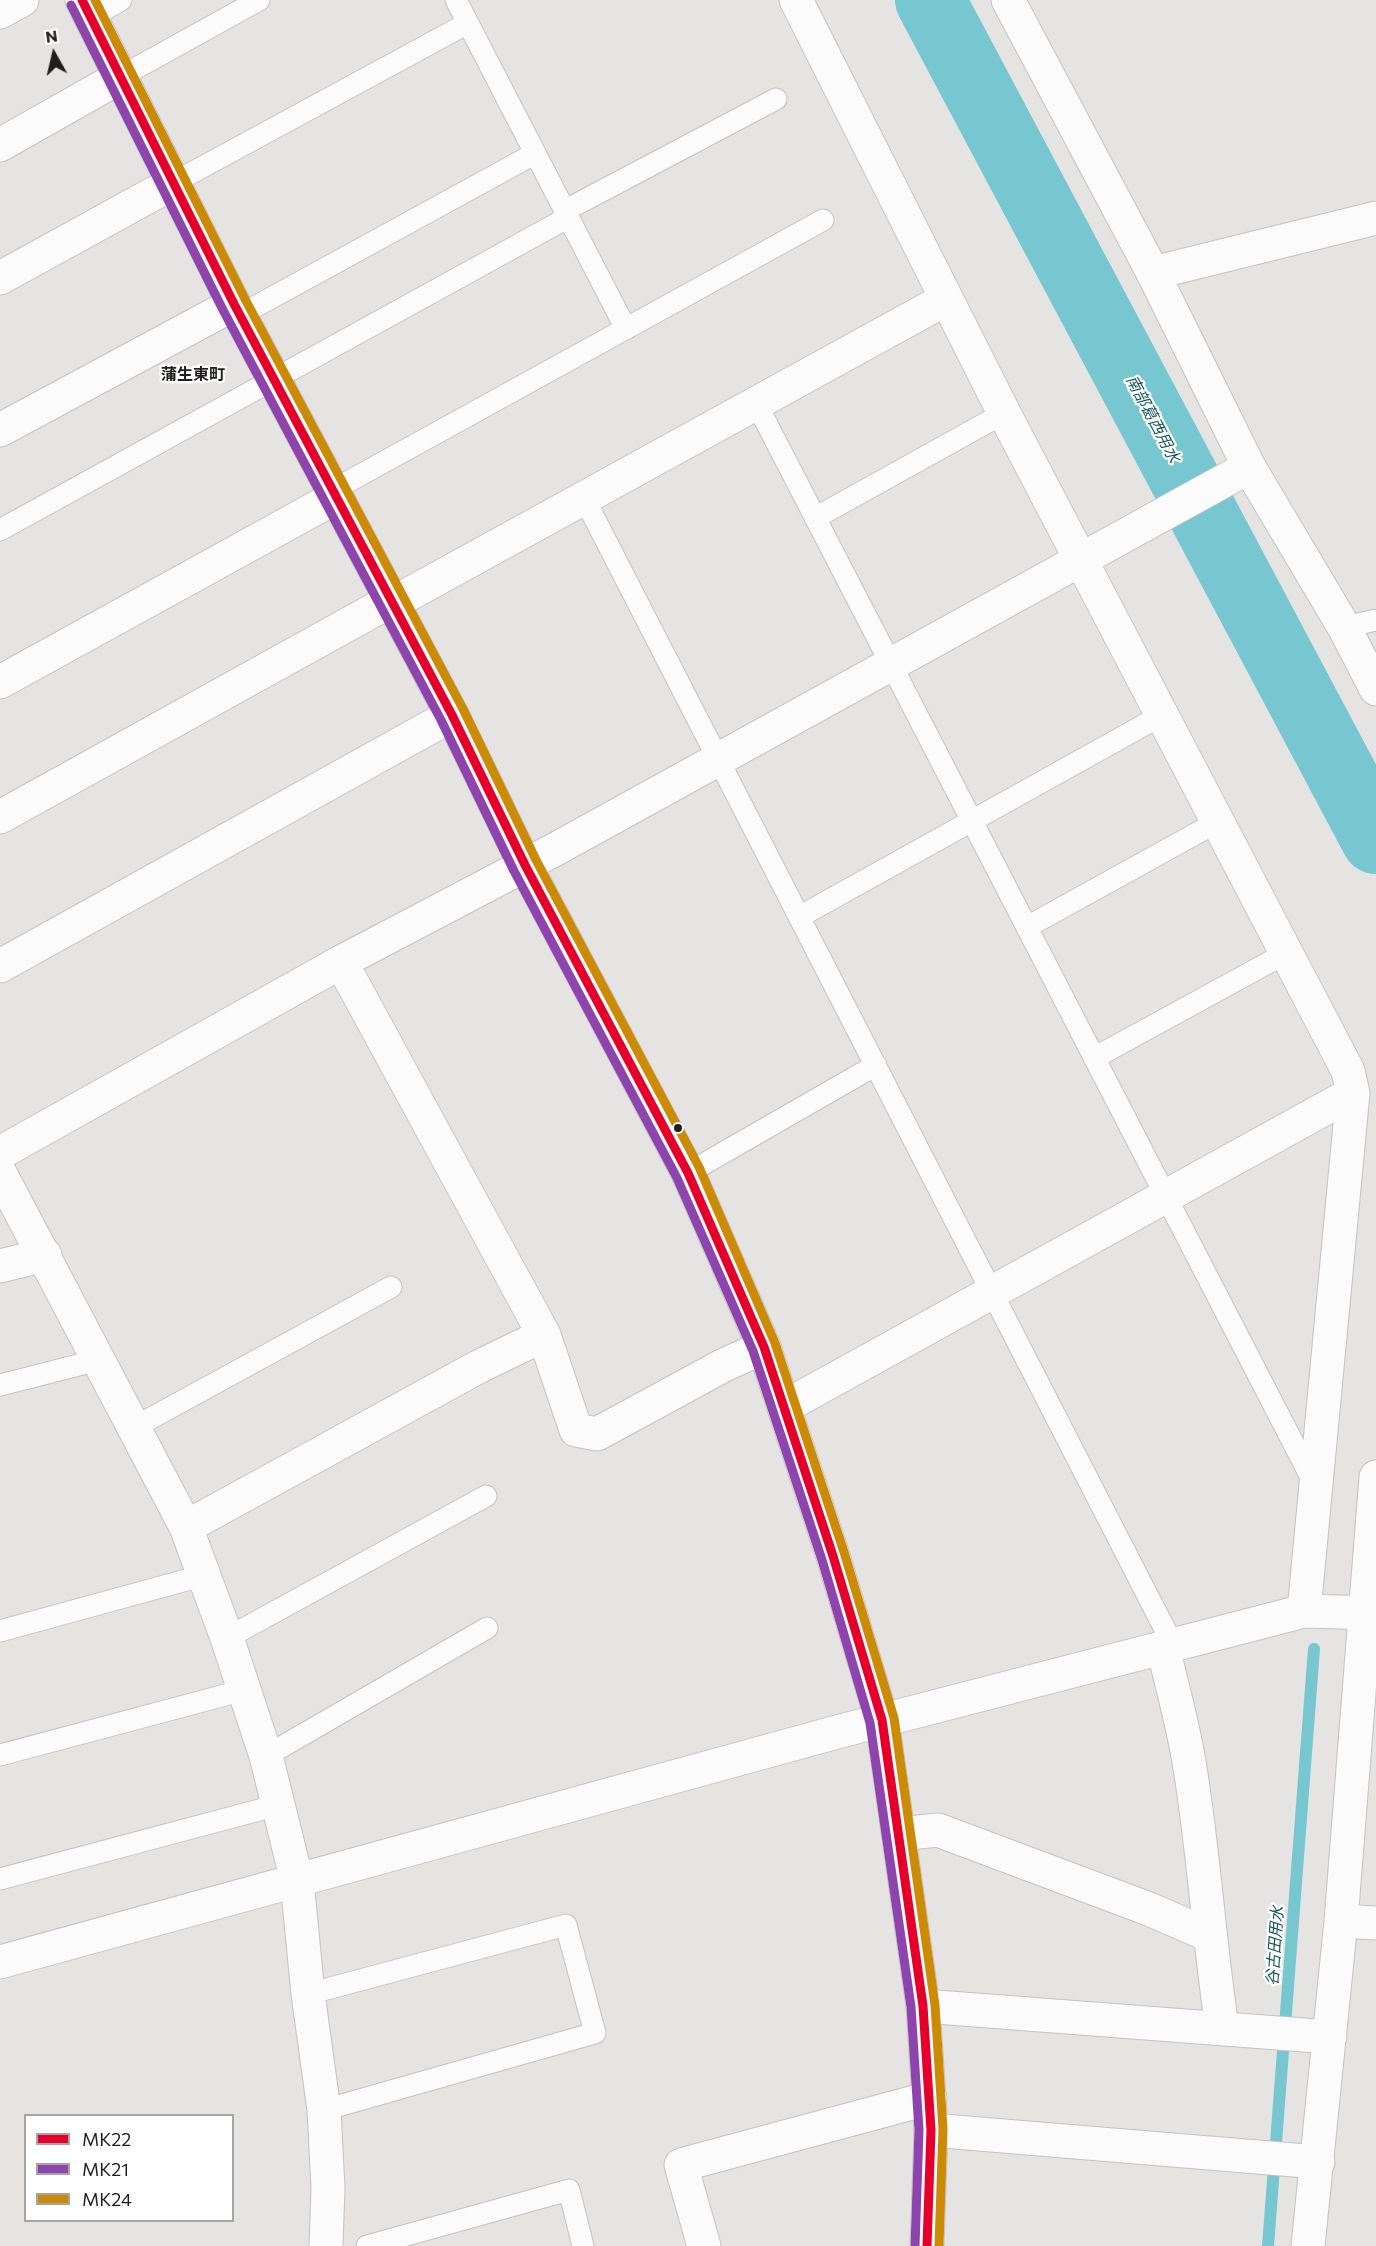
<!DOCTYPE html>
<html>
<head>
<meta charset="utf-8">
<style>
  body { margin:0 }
  #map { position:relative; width:1376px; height:2246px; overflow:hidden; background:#e6e4e3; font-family:Commissioner,sans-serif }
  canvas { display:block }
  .legend { position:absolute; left:24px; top:2114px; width:210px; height:108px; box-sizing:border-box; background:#fff; border:2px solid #a6a5a5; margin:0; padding:8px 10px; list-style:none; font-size:18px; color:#201f1e }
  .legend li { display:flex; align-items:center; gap:12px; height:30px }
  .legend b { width:30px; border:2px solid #a6a5a5 }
  .north { position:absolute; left:24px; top:24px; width:60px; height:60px; -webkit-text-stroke:4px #fff; paint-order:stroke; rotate:352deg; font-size:16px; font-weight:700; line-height:24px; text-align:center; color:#201f1e }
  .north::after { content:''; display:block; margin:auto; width:21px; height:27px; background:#201f1e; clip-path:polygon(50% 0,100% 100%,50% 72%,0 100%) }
</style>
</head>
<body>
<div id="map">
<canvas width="1376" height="2246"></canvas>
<ul class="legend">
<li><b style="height:8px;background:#e4002b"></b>MK22</li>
<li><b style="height:8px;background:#8e44ad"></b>MK21</li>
<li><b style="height:8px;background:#cc8b06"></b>MK24</li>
</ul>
<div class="north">N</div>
</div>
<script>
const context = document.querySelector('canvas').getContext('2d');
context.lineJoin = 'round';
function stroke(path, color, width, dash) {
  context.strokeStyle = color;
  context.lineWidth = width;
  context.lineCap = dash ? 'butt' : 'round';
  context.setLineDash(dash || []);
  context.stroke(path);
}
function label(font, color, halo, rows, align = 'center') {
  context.font = font + ' Commissioner,"Noto Sans JP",sans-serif';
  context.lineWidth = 4.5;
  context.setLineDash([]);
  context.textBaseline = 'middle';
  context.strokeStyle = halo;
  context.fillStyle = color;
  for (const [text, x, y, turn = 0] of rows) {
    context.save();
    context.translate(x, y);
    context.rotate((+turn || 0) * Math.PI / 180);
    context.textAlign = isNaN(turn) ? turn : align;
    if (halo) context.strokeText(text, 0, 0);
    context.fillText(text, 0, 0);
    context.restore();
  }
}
stroke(new Path2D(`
  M 1268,2246 L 1314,1649`), '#77c7d0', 12);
stroke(new Path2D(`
  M 930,0 L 1376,839`), '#77c7d0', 70);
const lane = new Path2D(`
  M 456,0 L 626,329
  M 91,17 L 121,0
  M 120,77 L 259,0
  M 173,183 L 468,23
  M 564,211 L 776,99
  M 240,315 L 534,154
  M 756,403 L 1315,1485
  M 333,490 L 823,220
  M 584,498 L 1173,1645
  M 815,518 L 1004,413
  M 0,530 L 567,218
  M 1344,627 L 1376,620
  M 799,917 L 1162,715
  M 1027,927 L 1217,822
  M 1094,1058 L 1288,952
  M 688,1173 L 876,1065
  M 0,1385 L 98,1360
  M 133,1428 L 391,1287
  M 0,1631 L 201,1576
  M 227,1638 L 486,1496
  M 0,1755 L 244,1690
  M 266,1756 L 487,1628
  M 0,1879 L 278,1805
  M 308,1994 L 566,1925 L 595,2033 L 324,2110
  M 367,2246 L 569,2190 L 583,2246`);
const street = new Path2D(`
  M 796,0 L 1004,413 L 1348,1071 L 1353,1093 L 1304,1611
  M 0,12 L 22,0
  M 0,145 L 120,77
  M 1153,273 L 1376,218
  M 0,278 L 173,183
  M 0,430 L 234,304
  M 393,603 L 946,299
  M 0,682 L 336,497
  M 0,817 L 392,600
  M 341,962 L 544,1335 L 576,1430 L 597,1434 L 724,1365 L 764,1347
  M 0,966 L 452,715
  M 0,1153 L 341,962 L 554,850 L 1249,467
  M 0,1173 L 186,1527 L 227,1638 L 266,1756 L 297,1881 L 308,1994 L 324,2110 L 328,2188 L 326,2246
  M 0,1266 L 45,1255
  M 786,1406 L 1353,1093
  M 186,1527 L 478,1367 L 544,1335
  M 1163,1647 C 1172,1687 1184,1728 1190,1768 C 1204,1854 1209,1941 1222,2027
  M 899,1834 L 938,1830 L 1149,1909 L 1209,1935
  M 1341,1921 L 1376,1923
  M 0,1962 L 837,1732 L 1304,1611 L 1376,1613
  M 923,2006 L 1330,2037
  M 931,2130 L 1318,2162
  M 704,2246 L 681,2165 L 930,2098
  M 1308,2246 L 1341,1921 L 1376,1477`);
const secondary = new Path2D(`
  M 82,0 L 234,304 L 452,715 L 525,865 L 688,1173 L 764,1347 L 833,1556 L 882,1720 L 923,2006 L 931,2130 L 927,2246
  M 1008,0 L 1153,273 L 1249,467 L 1344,627 L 1376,689`);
stroke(lane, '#c4c2c2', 23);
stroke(street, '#c4c2c2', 35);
stroke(secondary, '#c4c2c2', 35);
stroke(lane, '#fbfbfb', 21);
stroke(street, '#fbfbfb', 33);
stroke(secondary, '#fbfbfb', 33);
stroke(new Path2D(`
  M 82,0 L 234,304 L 452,715 L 525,865 L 688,1173 L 764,1347 L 833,1556 L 882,1720 L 923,2006 L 931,2130 L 927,2246`), '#e4002b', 9);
stroke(new Path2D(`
  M 71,5 L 223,310 L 441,720 L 514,871 L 677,1178 L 753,1351 L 822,1560 L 870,1723 L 911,2007 L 919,2130 L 915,2246`), '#8e44ad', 9);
stroke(new Path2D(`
  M 95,0 L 245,299 L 463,709 L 536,860 L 699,1167 L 775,1343 L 844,1552 L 894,1718 L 935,2005 L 943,2129 L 939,2246`), '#cc8b06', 9);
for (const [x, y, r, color] of [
  [678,1128,5,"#201f1e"]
]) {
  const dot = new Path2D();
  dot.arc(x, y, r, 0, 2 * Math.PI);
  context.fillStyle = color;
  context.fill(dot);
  stroke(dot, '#fff', 2);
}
label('bold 16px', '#201f1e', '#fff', [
  ["蒲生東町",193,375]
]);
label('italic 16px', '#16575e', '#fff', [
  ["南部葛西用水",1153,419,62],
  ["谷古田用水",1275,1946,-86]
]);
</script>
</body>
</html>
